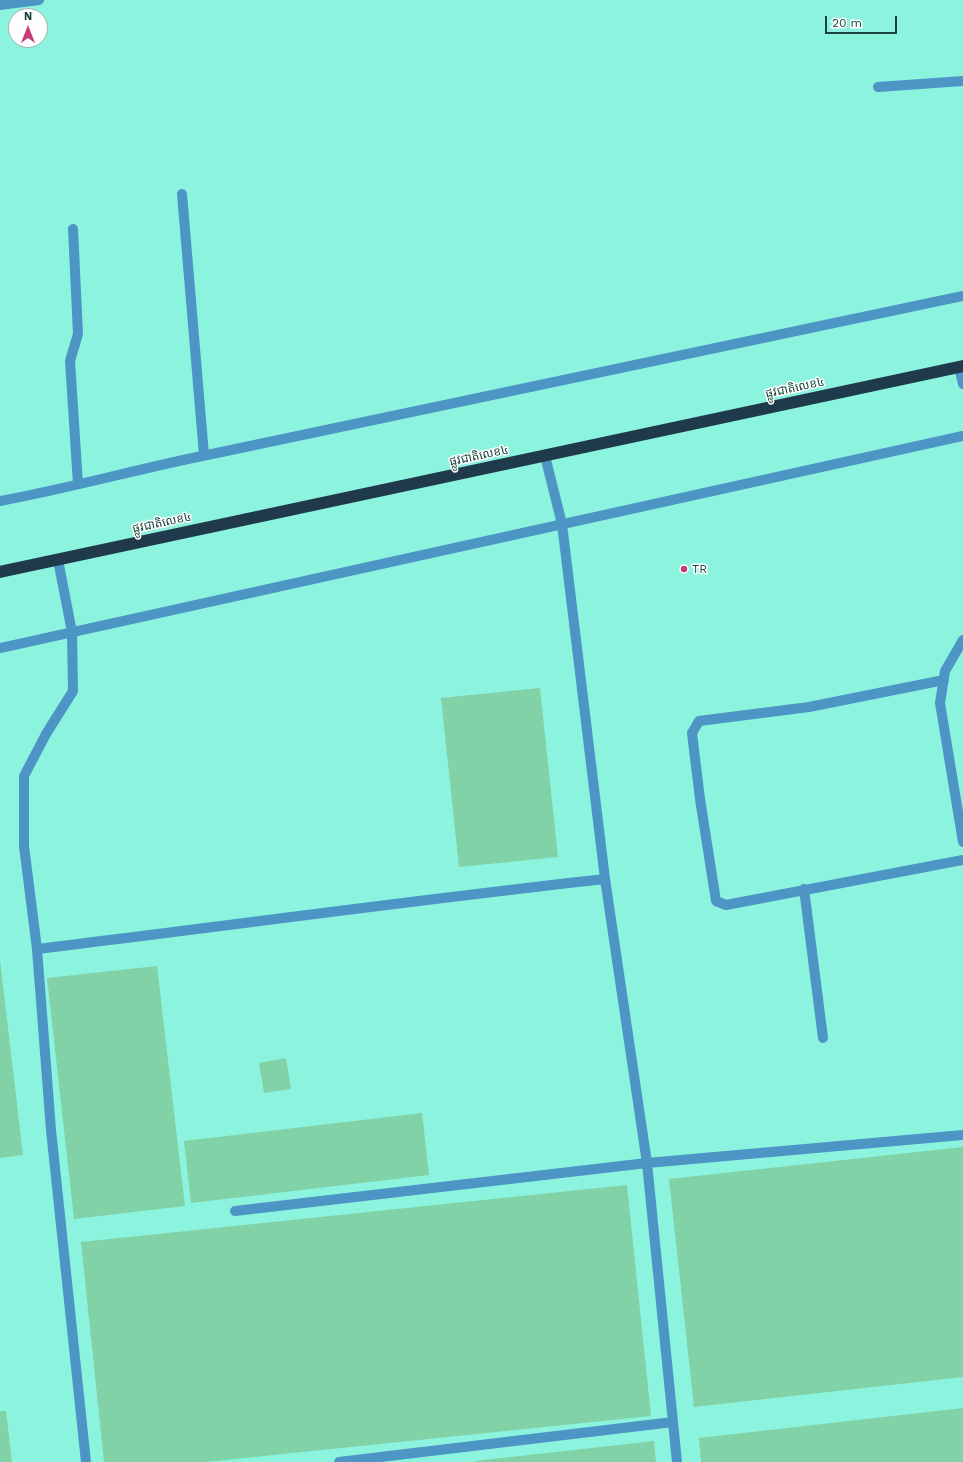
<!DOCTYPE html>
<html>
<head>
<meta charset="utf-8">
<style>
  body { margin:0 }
  #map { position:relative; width:963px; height:1462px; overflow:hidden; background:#8cf3de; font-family:"Work Sans",sans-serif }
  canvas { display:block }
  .north { position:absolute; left:8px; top:8px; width:40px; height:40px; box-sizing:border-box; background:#fefefe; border:1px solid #a2b4b1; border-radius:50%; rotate:0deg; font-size:11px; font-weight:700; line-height:16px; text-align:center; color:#19453d }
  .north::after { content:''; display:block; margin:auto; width:14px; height:18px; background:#c53b74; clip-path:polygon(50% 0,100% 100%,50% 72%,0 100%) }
  .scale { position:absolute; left:825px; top:16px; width:72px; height:18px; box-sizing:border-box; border:2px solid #19453d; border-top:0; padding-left:5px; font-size:12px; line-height:14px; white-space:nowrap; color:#19453d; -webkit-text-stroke:3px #fefefe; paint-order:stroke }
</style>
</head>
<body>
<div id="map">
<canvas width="963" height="1462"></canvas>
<div class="north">N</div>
<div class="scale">20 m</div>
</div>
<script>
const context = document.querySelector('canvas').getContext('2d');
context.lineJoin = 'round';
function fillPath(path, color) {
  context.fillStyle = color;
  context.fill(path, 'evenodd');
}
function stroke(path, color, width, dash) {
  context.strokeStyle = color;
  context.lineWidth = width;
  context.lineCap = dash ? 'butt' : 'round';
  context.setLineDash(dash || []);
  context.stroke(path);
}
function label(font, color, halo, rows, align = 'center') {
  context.font = font + ' "Work Sans","Noto Sans Khmer",sans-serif';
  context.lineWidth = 3;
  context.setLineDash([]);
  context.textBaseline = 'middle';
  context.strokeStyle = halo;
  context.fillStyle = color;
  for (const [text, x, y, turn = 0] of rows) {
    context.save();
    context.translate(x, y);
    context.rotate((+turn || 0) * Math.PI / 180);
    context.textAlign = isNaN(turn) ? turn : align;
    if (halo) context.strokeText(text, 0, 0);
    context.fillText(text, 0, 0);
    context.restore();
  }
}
fillPath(new Path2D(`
  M 540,688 L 558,857 L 459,867 L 441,698 Z
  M 0,960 L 23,1155 L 0,1158 Z
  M 157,966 L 185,1206 L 74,1219 L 47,978 Z
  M 286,1058 L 291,1089 L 264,1093 L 259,1063 Z
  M 422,1113 L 429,1175 L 191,1203 L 184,1141 Z
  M 963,1147 L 963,1377 L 694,1407 L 669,1179 Z
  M 627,1185 L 651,1416 L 206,1462 L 104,1462 L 81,1242 Z
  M 963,1408 L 963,1462 L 701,1462 L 699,1438 Z
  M 0,1411 L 6,1411 L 12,1462 L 0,1462 Z
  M 654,1441 L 656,1462 L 475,1462 L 475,1461 Z`), '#82d2a7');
stroke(new Path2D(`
  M 0,5 L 39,0
  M 878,87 L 963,81
  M 182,194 L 204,455
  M 73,229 L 78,334 L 70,361 L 78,484
  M 959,367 L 963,384
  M 545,456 L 562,524 L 605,879 L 647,1163 L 677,1462
  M 0,501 C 71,488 141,468 212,454 C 463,403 713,349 963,296
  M 58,560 L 72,632 L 73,691 L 46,734 L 24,776 L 24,846 L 37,949 L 51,1130 L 86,1462
  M 963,640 L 945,671 L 940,703 L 963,842
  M 0,648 L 963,436
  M 944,680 L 809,707 L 699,721 L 692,733 L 700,799 L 716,901 L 726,905 L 963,860
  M 804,889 L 823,1038
  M 37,949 C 226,926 415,900 605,879
  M 235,1211 L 647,1163 L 963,1135
  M 339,1462 L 673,1422`), '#4c95c4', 10);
stroke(new Path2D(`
  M 0,572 L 963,366`), '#1f3a4b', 12);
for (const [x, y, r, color] of [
  [684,569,4,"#c53b74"]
]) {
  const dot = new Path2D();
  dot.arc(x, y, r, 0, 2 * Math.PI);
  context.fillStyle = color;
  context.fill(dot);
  stroke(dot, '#fefefe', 1.5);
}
label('12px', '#19453d', '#fefefe', [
  ["ផ្លូវជាតិលេខ៤",795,388,-12],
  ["ផ្លូវជាតិលេខ៤",479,456,-12],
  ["ផ្លូវជាតិលេខ៤",162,523,-12]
]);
label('12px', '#19453d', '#fefefe', [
  ["TR",692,569]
], 'left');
</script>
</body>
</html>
